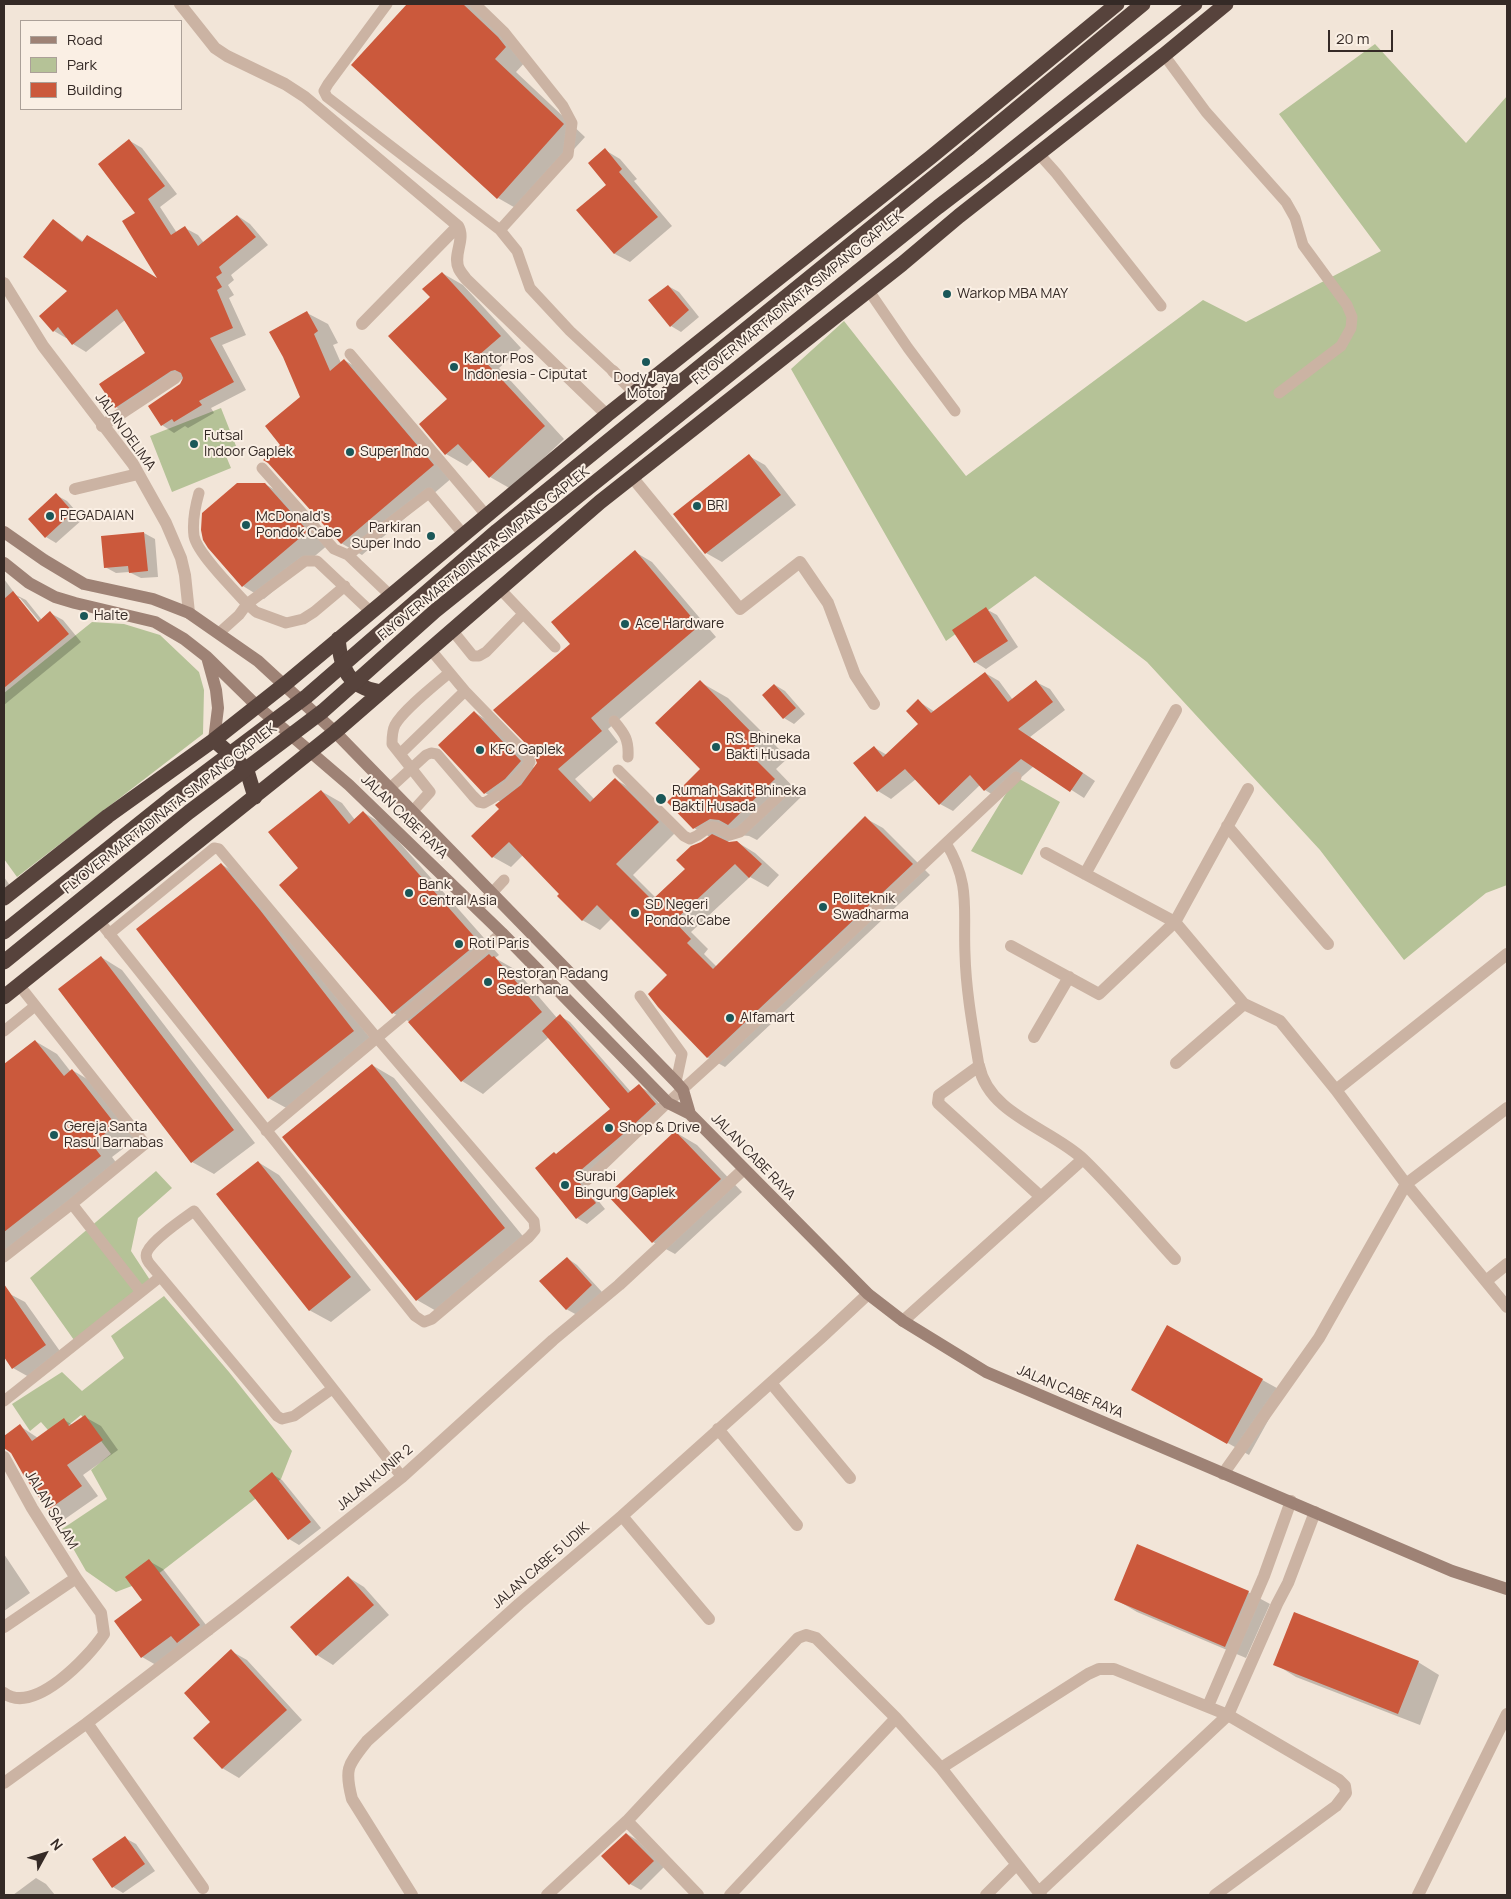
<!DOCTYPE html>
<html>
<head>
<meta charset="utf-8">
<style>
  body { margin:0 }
  #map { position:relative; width:1511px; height:1899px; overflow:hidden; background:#f2e5d8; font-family:Manrope,sans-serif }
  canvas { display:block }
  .frame { position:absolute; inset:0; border:5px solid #352a26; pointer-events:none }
  .legend { position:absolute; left:20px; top:20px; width:162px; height:90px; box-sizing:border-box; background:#faefe4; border:1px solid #aba098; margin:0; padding:6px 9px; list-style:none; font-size:15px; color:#352a26 }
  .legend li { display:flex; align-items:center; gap:10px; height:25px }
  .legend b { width:25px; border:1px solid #aba098 }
  .north { position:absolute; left:20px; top:1829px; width:50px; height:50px; -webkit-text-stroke:4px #faefe4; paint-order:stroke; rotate:51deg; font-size:14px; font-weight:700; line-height:20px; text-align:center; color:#352a26 }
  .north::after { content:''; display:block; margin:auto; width:18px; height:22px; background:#352a26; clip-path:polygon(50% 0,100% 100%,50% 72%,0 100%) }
  .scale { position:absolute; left:1328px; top:30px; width:65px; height:22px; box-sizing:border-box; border:2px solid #352a26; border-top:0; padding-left:6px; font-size:15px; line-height:18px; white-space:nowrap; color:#352a26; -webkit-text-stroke:4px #faefe4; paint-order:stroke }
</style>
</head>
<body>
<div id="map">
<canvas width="1511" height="1899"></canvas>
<div class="frame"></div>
<ul class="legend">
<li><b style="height:6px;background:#9e8275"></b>Road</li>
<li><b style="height:14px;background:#b5c297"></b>Park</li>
<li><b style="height:14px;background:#cb593c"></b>Building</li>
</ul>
<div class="north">N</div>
<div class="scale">20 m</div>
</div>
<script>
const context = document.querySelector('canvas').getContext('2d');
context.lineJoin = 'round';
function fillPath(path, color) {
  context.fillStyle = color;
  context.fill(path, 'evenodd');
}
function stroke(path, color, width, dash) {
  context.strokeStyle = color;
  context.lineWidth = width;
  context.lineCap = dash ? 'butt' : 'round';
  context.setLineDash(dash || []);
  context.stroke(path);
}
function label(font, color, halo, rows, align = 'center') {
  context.font = font + ' Manrope,sans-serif';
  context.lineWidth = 4;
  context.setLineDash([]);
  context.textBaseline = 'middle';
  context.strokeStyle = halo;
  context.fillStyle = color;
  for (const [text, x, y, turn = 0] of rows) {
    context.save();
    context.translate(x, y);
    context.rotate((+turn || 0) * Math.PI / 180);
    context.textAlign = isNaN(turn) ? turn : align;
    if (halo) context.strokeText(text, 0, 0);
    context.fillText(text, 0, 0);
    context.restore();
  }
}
fillPath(new Path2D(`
  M 1375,44 L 1466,143 L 1507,96 L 1507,885 L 1486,893 L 1404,960 L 1320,850 L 1147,662 L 1035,576 L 946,641 L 791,369 L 844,321 L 966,476 L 1203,300 L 1246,322 L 1381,251 L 1279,114 Z
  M 221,408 L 238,451 L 226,456 L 231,468 L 172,492 L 150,436 Z
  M 92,622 L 124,624 L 160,635 L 199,672 L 204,690 L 203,734 L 17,877 L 4,859 L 4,693 Z
  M 1016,777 L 1060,802 L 1022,875 L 971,851 Z
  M 156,1171 L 172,1188 L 138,1218 L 131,1251 L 150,1280 L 74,1340 L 30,1278 Z
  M 164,1296 L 229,1372 L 292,1451 L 281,1479 L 153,1578 L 116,1592 L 86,1571 L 62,1529 L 107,1499 L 91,1470 L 111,1454 L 81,1415 L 54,1437 L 41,1422 L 30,1431 L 12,1404 L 62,1372 L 82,1391 L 124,1358 L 111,1336 Z`), '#b5c297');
fillPath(new Path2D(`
  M 409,4 L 469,4 L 508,39 L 527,60 L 516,72 L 585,137 L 519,210 L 498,198 L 353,65 Z
  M 130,141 L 142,148 L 177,194 L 160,207 L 177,233 L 185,228 L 198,235 L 204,243 L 238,216 L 250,224 L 268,245 L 231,275 L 234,280 L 228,285 L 234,295 L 229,298 L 246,335 L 222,345 L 246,390 L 211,408 L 214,413 L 188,428 L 185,426 L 174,433 L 162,425 L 184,378 L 129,414 L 116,407 L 147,353 L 125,320 L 86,352 L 73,344 L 68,337 L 66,338 L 54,331 L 68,291 L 54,221 L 84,242 L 161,281 L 137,213 Z
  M 605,150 L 620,159 L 637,179 L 634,181 L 672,226 L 630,262 L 615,254 L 578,211 L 608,185 Z
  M 442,273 L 463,285 L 521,348 L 499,368 L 564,439 L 511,489 L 490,477 L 474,459 L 467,466 L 446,454 L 448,399 L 431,297 Z
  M 668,286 L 679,292 L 699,317 L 681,332 L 671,326 Z
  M 307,313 L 328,324 L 338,343 L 333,345 L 341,363 L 344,360 L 365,372 L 453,477 L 362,555 L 339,542 L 282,445 L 301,397 Z
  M 749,456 L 765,465 L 796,505 L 722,562 L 706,553 Z
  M 265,484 L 287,497 L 329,544 L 264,599 L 243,586 Z
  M 56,495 L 67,501 L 83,519 L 56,543 L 46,537 Z
  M 144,533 L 155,539 L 158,577 L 141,578 L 129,572 L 116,573 L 105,567 Z
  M 635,552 L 652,562 L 716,637 L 608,729 L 618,742 L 575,779 L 595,800 L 615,779 L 633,790 L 676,832 L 633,875 L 656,898 L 686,869 L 710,837 L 694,828 L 702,769 L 700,682 L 728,698 L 788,758 L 776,769 L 802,796 L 757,840 L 749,836 L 739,835 L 724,844 L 737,842 L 755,853 L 779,875 L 768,887 L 750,877 L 691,932 L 708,949 L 704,954 L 717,967 L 865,818 L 883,828 L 930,875 L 725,1067 L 707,1057 L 668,975 L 612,918 L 600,930 L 582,920 L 561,894 L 523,855 L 511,867 L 493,857 L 473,836 L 500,809 L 501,802 L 485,793 L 474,712 L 490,722 L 535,769 L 539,763 L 571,644 Z
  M 4,579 L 16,595 L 26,600 L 42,620 L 50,613 L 63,620 L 81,642 L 4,705 ZM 17,598 L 20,598 L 43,626 L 41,627 Z
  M 986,609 L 997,615 L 1018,647 L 986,669 L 975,662 L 954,630 Z
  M 985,673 L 999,681 L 1013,700 L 1036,682 L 1050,689 L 1065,710 L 1030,737 L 1095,781 L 1084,798 L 1034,766 L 998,798 L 985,790 L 980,785 L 953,811 L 940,804 L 916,779 L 891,799 L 878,791 L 855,763 L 875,748 L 887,755 L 920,724 L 918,701 L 935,712 Z
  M 775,685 L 785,691 L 805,714 L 794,724 L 784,718 Z
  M 321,791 L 342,803 L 355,820 L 363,812 L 384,825 L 499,955 L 495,958 L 516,970 L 557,1018 L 560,1016 L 570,1022 L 631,1092 L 639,1086 L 649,1092 L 665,1110 L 583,1182 L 605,1209 L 587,1224 L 577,1218 L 536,1168 L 557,1155 L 612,1109 L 549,1037 L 483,1094 L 462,1081 L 412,1023 L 393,1013 L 300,869 Z
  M 221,864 L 242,877 L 375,1044 L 290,1110 L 268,1098 Z
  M 4,877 L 14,891 L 4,899 Z
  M 101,957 L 122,970 L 255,1143 L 214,1174 L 192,1162 Z
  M 35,1041 L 57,1054 L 71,1072 L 72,1070 L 94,1083 L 137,1138 L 112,1157 L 121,1169 L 12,1254 L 4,1249 L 4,1066 Z
  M 372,1065 L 394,1078 L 526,1240 L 438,1312 L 417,1300 Z
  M 675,1132 L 697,1145 L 742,1192 L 675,1254 L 653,1242 L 609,1195 Z
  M 258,1162 L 279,1175 L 371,1290 L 331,1322 L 309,1310 Z
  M 567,1258 L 577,1265 L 602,1292 L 577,1315 L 566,1309 Z
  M 8,1293 L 25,1302 L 62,1354 L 29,1377 L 13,1368 L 4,1355 L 4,1296 Z
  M 1167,1327 L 1284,1392 L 1249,1455 L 1132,1389 Z
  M 85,1417 L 101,1426 L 118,1450 L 83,1475 L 98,1496 L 65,1519 L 49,1510 L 25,1475 L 12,1452 L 4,1446 L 4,1438 L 20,1426 L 38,1438 L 64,1420 L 73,1425 Z
  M 272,1474 L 282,1480 L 321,1528 L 299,1545 L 289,1539 Z
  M 4,1554 L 30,1593 L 4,1611 Z
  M 149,1561 L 163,1569 L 213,1634 L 156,1665 L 142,1657 L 144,1600 Z
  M 348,1577 L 364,1587 L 389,1615 L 333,1665 L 317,1655 L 292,1627 Z
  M 1248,1592 L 1270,1604 L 1246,1658 L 1137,1612 L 1115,1599 Z
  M 231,1651 L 247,1660 L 302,1720 L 239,1778 L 222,1768 L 212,1722 Z
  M 1418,1662 L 1439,1675 L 1420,1725 L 1296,1677 L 1275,1664 Z
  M 627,1834 L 637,1840 L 664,1867 L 641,1890 L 630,1884 Z
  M 125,1838 L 136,1844 L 155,1871 L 123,1893 L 113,1887 Z
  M 36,1878 L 46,1884 L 55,1895 L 13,1895 Z`), '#0003');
fillPath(new Path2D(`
  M 407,4 L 463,4 L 498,37 L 506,47 L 495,59 L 564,124 L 497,199 L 351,65 Z
  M 129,139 L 165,186 L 148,199 L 171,235 L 185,226 L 198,246 L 237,215 L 256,237 L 219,267 L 222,273 L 216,277 L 222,287 L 217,290 L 233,328 L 210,338 L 234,382 L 199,401 L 202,405 L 174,422 L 172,419 L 161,426 L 148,406 L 180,384 L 183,378 L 181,373 L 175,370 L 171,371 L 115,408 L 99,384 L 145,353 L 117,309 L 72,345 L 58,327 L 53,332 L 39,316 L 67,291 L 23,257 L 53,219 L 82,242 L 87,235 L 157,278 L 122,221 L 135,213 L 98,164 Z
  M 605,148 L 622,169 L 619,172 L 658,217 L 614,254 L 576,210 L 606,185 L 588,163 Z
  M 442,272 L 501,336 L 479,355 L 545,426 L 489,478 L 458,444 L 445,455 L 419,424 L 447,399 L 388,336 L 430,297 L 422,289 Z
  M 668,285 L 689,310 L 670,327 L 648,300 Z
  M 307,311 L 318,331 L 314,334 L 330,371 L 344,359 L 434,465 L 341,544 L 268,463 L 263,460 L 280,445 L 265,426 L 300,397 L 283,357 L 269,332 Z
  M 749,454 L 781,495 L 705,554 L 673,514 Z
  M 237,483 L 265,483 L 308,531 L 242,587 L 208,548 L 203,540 L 201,530 L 202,513 Z
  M 56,493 L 73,512 L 45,538 L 28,519 Z
  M 144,532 L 148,571 L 129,573 L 128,566 L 104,568 L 101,536 Z
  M 635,550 L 699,626 L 591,718 L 602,731 L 558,769 L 590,802 L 615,778 L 659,822 L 616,864 L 652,900 L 685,869 L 676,860 L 691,846 L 701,842 L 712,834 L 729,842 L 737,841 L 762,864 L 749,878 L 735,864 L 674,921 L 691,939 L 687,943 L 713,969 L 865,816 L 913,864 L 707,1058 L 658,1007 L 648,994 L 667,975 L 597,905 L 582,921 L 557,896 L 559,894 L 509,842 L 492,858 L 471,836 L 499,809 L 495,805 L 521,785 L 537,763 L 532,750 L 493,710 L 570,644 L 551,622 Z
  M 13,591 L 38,622 L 50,611 L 69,634 L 4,688 L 4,599 Z
  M 986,607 L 1008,641 L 974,663 L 952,630 Z
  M 985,672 L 1008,702 L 1036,680 L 1053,702 L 1018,729 L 1083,773 L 1070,792 L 1021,759 L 984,791 L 970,775 L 939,805 L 905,769 L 877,792 L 853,763 L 874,746 L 883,757 L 918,724 L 906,711 L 918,699 L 931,713 Z
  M 700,680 L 760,741 L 748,752 L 775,779 L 728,825 L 719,820 L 710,819 L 693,829 L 667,802 L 700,769 L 655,723 Z
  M 774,684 L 796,708 L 783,719 L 762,695 Z
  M 474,711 L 521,761 L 505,779 L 484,794 L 438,745 Z
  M 321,790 L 349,824 L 363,811 L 479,942 L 392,1014 L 279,885 L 298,868 L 268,832 Z
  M 221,863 L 260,910 L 354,1031 L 268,1099 L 136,929 Z
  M 489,954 L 492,957 L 494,956 L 542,1012 L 461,1082 L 408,1022 Z
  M 101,956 L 234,1130 L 191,1163 L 58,989 Z
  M 560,1014 L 628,1093 L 639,1084 L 656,1104 L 629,1129 L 574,1176 L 596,1203 L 576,1219 L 535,1168 L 554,1152 L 556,1154 L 610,1109 L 542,1031 Z
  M 35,1040 L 64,1076 L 72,1069 L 116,1125 L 92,1144 L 101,1156 L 4,1232 L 4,1064 Z
  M 372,1064 L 505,1228 L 416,1301 L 282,1137 Z
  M 675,1131 L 721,1179 L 652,1243 L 607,1195 Z
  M 258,1161 L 351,1277 L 309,1311 L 216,1194 Z
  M 567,1257 L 592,1285 L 566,1310 L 539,1281 Z
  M 4,1284 L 46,1345 L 12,1369 L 4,1357 Z
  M 1167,1325 L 1263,1379 L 1227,1444 L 1131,1390 Z
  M 85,1415 L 103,1440 L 67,1465 L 82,1486 L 48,1510 L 24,1476 L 11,1453 L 4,1448 L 4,1436 L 20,1424 L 32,1441 L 64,1418 L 69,1426 Z
  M 272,1472 L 311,1522 L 288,1540 L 249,1491 Z
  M 1137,1544 L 1249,1591 L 1225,1647 L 1114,1600 Z
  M 149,1559 L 200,1625 L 177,1643 L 171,1636 L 141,1658 L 114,1621 L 142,1600 L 125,1577 Z
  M 348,1576 L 374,1605 L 316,1656 L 290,1627 Z
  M 1294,1612 L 1419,1661 L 1398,1714 L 1273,1665 Z
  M 231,1649 L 287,1710 L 222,1769 L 193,1738 L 210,1722 L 184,1693 Z
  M 626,1833 L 654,1861 L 629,1885 L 601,1856 Z
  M 125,1836 L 145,1864 L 112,1888 L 92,1859 Z`), '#cb593c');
stroke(new Path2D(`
  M 387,4 L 328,84 L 324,91 L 327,97 L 500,230 L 517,251 L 530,288 L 570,331 L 613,371
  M 475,4 L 504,32 L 563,106 L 572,123 L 568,155 L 500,230
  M 1164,55 L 1206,112 L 1286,202 L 1295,218 L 1303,245 L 1347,305 L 1352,317 L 1351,328 L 1341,346 L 1279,393
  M 1039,154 L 1056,173 L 1161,306
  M 869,291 L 908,348 L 955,411
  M 350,354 L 487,516
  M 262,468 L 334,549 L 348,555 L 391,596
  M 199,493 C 195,507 192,521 194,536 C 197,553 234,590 247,604 L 305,561 L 317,561 L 371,612
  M 348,555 L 429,493 L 464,535
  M 500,589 L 555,647
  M 452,630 L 473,656 L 479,656 L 486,652 L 523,614
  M 219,633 L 239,615 L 247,604 L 256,612 L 286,623 L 303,619 L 314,612 L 345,586
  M 614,721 C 625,734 629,740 628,757
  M 400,754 L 465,691
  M 618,770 L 684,836 L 690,839 C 712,831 704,818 730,835 L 740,832 L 783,792
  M 390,788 L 426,755 L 431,753 L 437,754 L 473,796 L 479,802 L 484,803 C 501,794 520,778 530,762 L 527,755 L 465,691 L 430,649
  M 412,812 L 430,792 L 392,744 C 392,737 392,731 395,725 C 403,710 435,685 449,673
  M 946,843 C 971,884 963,909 965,954 C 966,992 973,1029 979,1066
  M 477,909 L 504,880
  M 100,922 L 415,1316 L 424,1322 L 432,1319 L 529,1237 L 535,1230 L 534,1221 L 377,1038 L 219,849 L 214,848 L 109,934
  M 640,996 L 682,1054 L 676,1082
  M 4,1031 L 35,1006
  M 266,1131 L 502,933
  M 587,1180 L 663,1107 L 726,1050 L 1016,777
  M 72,1204 L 141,1292
  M 4,1257 L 72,1204 L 145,1144 L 19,985
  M 332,1389 L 294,1416 L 282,1419 L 277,1416 L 149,1263 C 147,1260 145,1256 147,1252 C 152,1240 183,1219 194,1211 L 402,1477
  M 4,1401 L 160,1277`), '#cbb3a3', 11);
stroke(new Path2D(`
  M 180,4 L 215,48 L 227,56 L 285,84 L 305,97 L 458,226 C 466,240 452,255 459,269 C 461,273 464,276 466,279 L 607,415
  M 4,283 L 43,346 L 133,464 L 166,523 L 181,558 L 185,575 L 189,613
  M 362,324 L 458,226
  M 613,371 L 635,393
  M 102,426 L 175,378
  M 632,477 L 740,609 L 800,562 L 828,603 L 855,675 L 874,704
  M 75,489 L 138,474
  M 1227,826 L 1328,944
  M 1046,853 L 1175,922 L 1244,1004
  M 1085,874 L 1176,710
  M 1011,946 L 1099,994 L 1175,922 L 1248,789
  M 1034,1037 L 1069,977
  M 1176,1063 L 1244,1004 L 1280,1021 L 1336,1090 L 1406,1184 L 1507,1307
  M 1336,1090 L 1507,954
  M 1040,1196 L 938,1103 L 939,1095 L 979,1066 C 989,1115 1052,1129 1084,1160 C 1116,1191 1145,1226 1175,1259
  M 1486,1281 L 1507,1264
  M 903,1321 L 1083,1159
  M 771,1383 L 850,1478
  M 718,1429 L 797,1525
  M 4,1457 L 32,1508 L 76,1578 L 101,1613 L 104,1634 C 88,1658 34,1715 4,1693
  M 1223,1474 L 1319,1338 L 1406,1184 L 1507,1108
  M 622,1516 L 709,1619
  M 4,1627 L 76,1578
  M 1208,1706 L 1264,1576 L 1291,1501
  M 87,1723 L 203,1888
  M 941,1768 L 1088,1674 L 1099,1669 L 1114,1669 L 1228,1715 L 1339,1780 L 1345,1786 L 1346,1793 L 1336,1806 L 1215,1895
  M 4,1783 L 87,1723 L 238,1607 L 402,1477 L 553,1340 L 619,1285 L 744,1169
  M 627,1821 L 698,1895
  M 1039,1892 L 1228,1715 L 1277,1604 L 1288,1583 L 1315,1512
  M 412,1895 L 352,1799 C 344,1768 348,1765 367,1741 L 519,1604 L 622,1516 L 822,1337 L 868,1294
  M 547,1895 L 627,1821 L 798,1638 L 806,1635 L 816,1638 L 896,1718 L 941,1768 L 1041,1895
  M 730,1895 L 896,1718
  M 986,1895 L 1016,1865
  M 1418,1895 L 1507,1714`), '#cbb3a3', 12);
stroke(new Path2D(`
  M 4,532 L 44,560 L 84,584 L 153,599 L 189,613 L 258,661 L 335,732 L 676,1082 L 683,1090 L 690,1114
  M 4,563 L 29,583 L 55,597 L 75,603 L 155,622 L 184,639 L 207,657 L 257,706 L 349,785 L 502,933 L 668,1103 L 690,1114 L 868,1294 L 903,1321 L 986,1372 L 1452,1571 L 1507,1589
  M 207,657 L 216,690 L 218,708 L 214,740`), '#9e8275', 12);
stroke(new Path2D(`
  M 968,149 L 1143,4
  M 985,171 L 1195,4
  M 338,639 C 341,669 348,687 380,692
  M 214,740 L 239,762 L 248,774 L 255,797
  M 4,898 L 108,816 L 214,740 L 285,684 L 607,415 L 931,157 L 1117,4
  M 4,997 L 335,732 L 600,502 L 902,264 L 959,216 L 1164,55 L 1226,4`), '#57433c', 15);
stroke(new Path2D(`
  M 4,932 L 170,799 L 307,696 L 497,531 L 968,149
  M 4,962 L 189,812 L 323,711 L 435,611 L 938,207 L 985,171`), '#57433c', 15);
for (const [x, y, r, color] of [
  [947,294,5,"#1a5758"],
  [646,362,5,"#1a5758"],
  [454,367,5,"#1a5758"],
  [194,444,5,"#1a5758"],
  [350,452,5,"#1a5758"],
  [697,506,5,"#1a5758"],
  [50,516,5,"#1a5758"],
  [246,525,5,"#1a5758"],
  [431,536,5,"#1a5758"],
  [84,616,5,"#1a5758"],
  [625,624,5,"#1a5758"],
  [716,747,5,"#1a5758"],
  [480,750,5,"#1a5758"],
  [661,799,6,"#1a5758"],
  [409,893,5,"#1a5758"],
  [823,907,5,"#1a5758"],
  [635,913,5,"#1a5758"],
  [459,944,5,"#1a5758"],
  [488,982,5,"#1a5758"],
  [730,1018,5,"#1a5758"],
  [609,1128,5,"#1a5758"],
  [54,1135,5,"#1a5758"],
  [565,1185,5,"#1a5758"]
]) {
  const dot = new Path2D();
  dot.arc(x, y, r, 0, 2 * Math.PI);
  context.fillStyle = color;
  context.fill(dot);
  stroke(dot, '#faefe4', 2);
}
label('14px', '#352a26', '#faefe4', [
  ["Warkop MBA MAY",957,294],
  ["Kantor Pos",464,359],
  ["Indonesia - Ciputat",464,375],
  ["Dody Jaya",646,378,"center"],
  ["Motor",646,394,"center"],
  ["Futsal",204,436],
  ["Indoor Gaplek",204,452],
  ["Super Indo",360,452],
  ["BRI",707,506],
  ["PEGADAIAN",60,516],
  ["McDonald's",256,517],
  ["Pondok Cabe",256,533],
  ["Parkiran",421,528,"right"],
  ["Super Indo",421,544,"right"],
  ["Halte",94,616],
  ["Ace Hardware",635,624],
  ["RS. Bhineka",726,739],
  ["Bakti Husada",726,755],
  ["KFC Gaplek",490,750],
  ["Rumah Sakit Bhineka",672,791],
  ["Bakti Husada",672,807],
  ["Bank",419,885],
  ["Central Asia",419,901],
  ["Politeknik",833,899],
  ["Swadharma",833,915],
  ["SD Negeri",645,905],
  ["Pondok Cabe",645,921],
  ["Roti Paris",469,944],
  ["Restoran Padang",498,974],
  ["Sederhana",498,990],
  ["Alfamart",740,1018],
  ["Gereja Santa",64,1127],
  ["Rasul Barnabas",64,1143],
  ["Shop & Drive",619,1128],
  ["Surabi",575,1177],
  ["Bingung Gaplek",575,1193]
], 'left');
label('14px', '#352a26', '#faefe4', [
  ["FLYOVER MARTADINATA SIMPANG GAPLEK",798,298,-39],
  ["JALAN DELIMA",125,432,54],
  ["FLYOVER MARTADINATA SIMPANG GAPLEK",484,554,-39],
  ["FLYOVER MARTADINATA SIMPANG GAPLEK",170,809,-38],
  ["JALAN CABE RAYA",404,817,44],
  ["JALAN CABE RAYA",753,1157,46],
  ["JALAN CABE RAYA",1070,1392,23],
  ["JALAN KUNIR 2",375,1478,-40],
  ["JALAN SALAM",51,1510,59],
  ["JALAN CABE 5 UDIK",541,1566,-41]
]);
</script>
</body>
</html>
